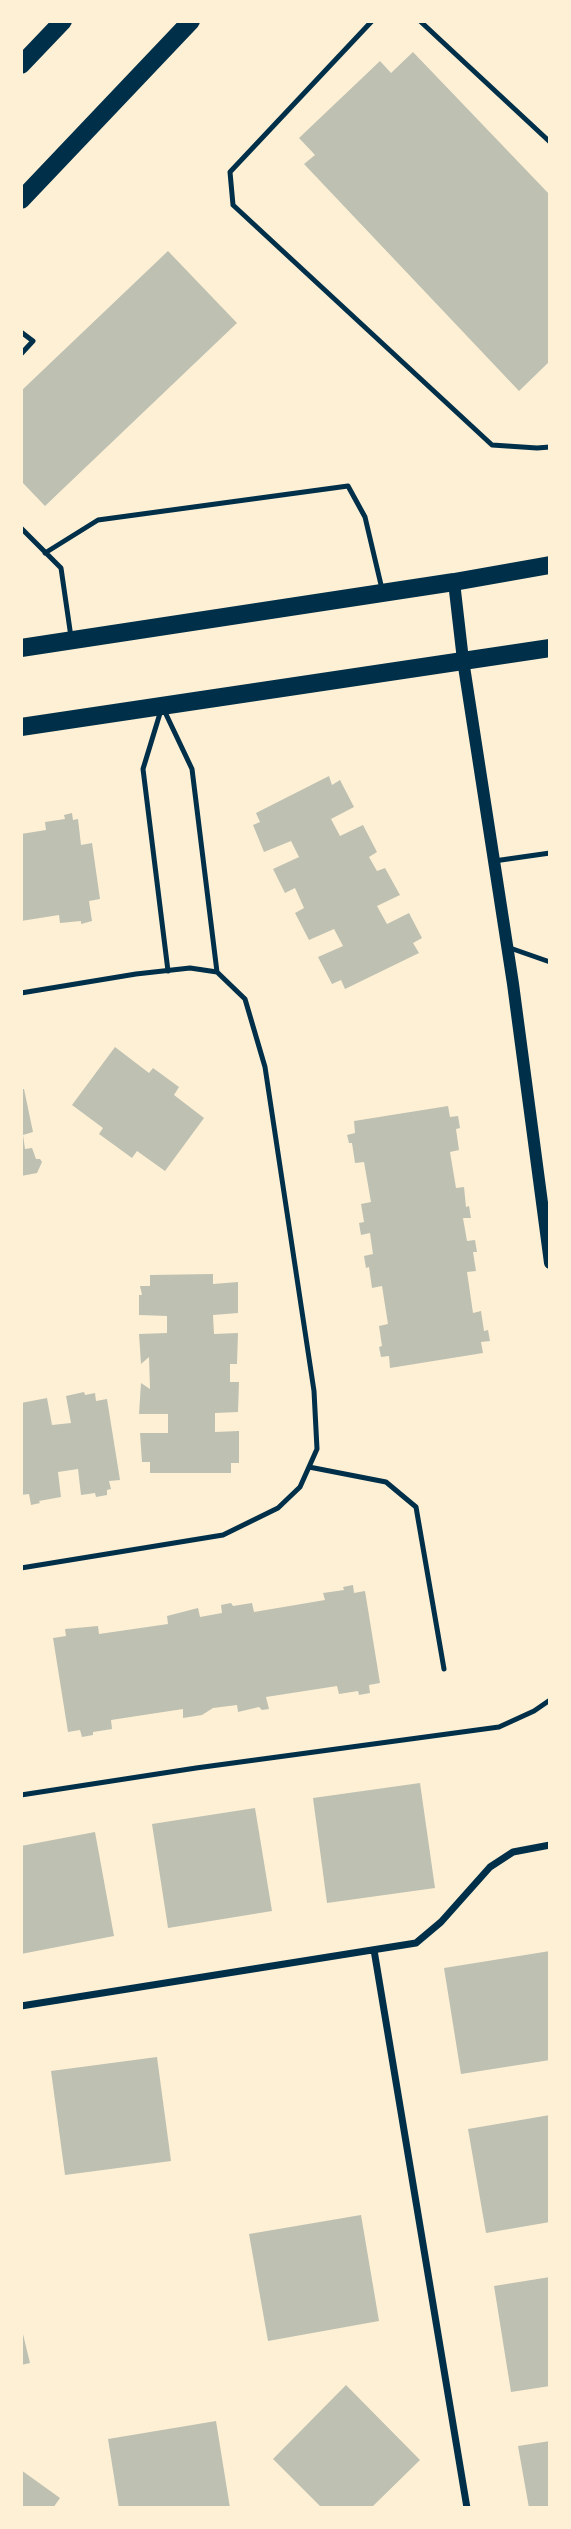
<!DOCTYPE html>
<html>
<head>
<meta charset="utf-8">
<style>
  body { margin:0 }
  #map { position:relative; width:571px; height:2529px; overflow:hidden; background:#fdf0d5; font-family:Poppins,sans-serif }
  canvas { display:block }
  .frame { position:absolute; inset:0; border:23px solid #fdf0d5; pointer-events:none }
</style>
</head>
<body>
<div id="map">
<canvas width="571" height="2529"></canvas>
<div class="frame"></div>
</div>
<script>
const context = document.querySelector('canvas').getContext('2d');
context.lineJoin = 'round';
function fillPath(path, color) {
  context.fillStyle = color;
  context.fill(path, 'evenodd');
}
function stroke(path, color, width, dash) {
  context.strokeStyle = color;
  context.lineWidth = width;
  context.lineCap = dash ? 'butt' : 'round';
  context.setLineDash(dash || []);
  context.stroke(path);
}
fillPath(new Path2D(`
  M 413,52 L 550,195 L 550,361 L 519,391 L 304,164 L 315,155 L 299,138 L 380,61 L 391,73 Z
  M 168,251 L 237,323 L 45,506 L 21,481 L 21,391 Z
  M 329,776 L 332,785 L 340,780 L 354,807 L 331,819 L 340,836 L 363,825 L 377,852 L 369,857 L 377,871 L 385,868 L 400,895 L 377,906 L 387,924 L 409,913 L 422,938 L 413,943 L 419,953 L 345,989 L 341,980 L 332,984 L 318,957 L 343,946 L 334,929 L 309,940 L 295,913 L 304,908 L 295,888 L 285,893 L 273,869 L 299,857 L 291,841 L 264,852 L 253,825 L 260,822 L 256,813 Z
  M 72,813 L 73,820 L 78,819 L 81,845 L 92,843 L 100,899 L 89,901 L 92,921 L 81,924 L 81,921 L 60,923 L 59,915 L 21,921 L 21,834 L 46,830 L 45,822 L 65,819 L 64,815 Z
  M 115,1047 L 149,1073 L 153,1068 L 179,1087 L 174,1095 L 204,1118 L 165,1171 L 137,1151 L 132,1158 L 99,1134 L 103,1128 L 72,1105 Z
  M 21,1089 L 24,1089 L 33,1132 L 23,1135 L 25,1149 L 32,1148 L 36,1159 L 40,1159 L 42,1162 L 37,1173 L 21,1176 Z
  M 448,1106 L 450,1117 L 458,1116 L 460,1128 L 456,1129 L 459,1150 L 450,1152 L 456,1188 L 464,1187 L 466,1207 L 469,1206 L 471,1218 L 463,1218 L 467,1241 L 475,1240 L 477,1252 L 473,1252 L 476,1271 L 467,1272 L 473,1313 L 481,1311 L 484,1331 L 488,1330 L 490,1341 L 481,1342 L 483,1353 L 390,1368 L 389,1356 L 381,1357 L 379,1347 L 382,1346 L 379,1326 L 388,1324 L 382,1286 L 372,1288 L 369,1267 L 366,1268 L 364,1256 L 373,1254 L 370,1233 L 361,1235 L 359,1223 L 364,1222 L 361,1204 L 371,1202 L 364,1162 L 355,1163 L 352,1143 L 349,1143 L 347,1135 L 355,1133 L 354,1121 Z
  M 213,1274 L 213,1284 L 238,1282 L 238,1313 L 213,1315 L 214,1334 L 238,1333 L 237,1364 L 230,1364 L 230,1382 L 239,1382 L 238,1412 L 215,1413 L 215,1432 L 239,1431 L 239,1463 L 231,1463 L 231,1473 L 150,1473 L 150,1462 L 142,1462 L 140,1433 L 168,1433 L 168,1414 L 139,1414 L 141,1383 L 150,1389 L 149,1357 L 141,1364 L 139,1334 L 167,1333 L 167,1316 L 139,1315 L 139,1295 L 142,1295 L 140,1286 L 150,1286 L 150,1275 Z
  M 84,1392 L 85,1395 L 95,1393 L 96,1401 L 107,1399 L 120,1480 L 109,1481 L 111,1489 L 107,1490 L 107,1495 L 96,1497 L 95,1493 L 81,1495 L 78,1469 L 58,1472 L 61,1497 L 39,1501 L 40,1503 L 31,1505 L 29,1494 L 21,1495 L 21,1403 L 47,1398 L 52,1425 L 71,1423 L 66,1396 Z
  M 353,1585 L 354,1593 L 365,1591 L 380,1683 L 369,1685 L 370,1693 L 359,1695 L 358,1691 L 339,1694 L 337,1686 L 266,1697 L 269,1709 L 262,1710 L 259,1707 L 238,1712 L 237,1705 L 213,1708 L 202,1715 L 183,1718 L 183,1709 L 111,1720 L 112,1729 L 93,1732 L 93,1735 L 82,1737 L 80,1730 L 68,1732 L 53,1638 L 66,1636 L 65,1629 L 98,1626 L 99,1634 L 168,1624 L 167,1616 L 198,1608 L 200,1617 L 222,1613 L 221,1605 L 231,1603 L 233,1606 L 252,1603 L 254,1612 L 325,1600 L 323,1593 L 344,1590 L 343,1587 Z
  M 420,1783 L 435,1888 L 327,1903 L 313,1798 Z
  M 255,1808 L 272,1911 L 168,1928 L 152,1824 Z
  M 95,1832 L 114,1936 L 21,1954 L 21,1846 Z
  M 550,1951 L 550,2060 L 461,2074 L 444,1968 Z
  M 157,2057 L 171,2161 L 65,2175 L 51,2071 Z
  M 550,2115 L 550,2222 L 486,2233 L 468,2129 Z
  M 361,2215 L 379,2321 L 268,2341 L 249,2234 Z
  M 550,2277 L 550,2386 L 511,2392 L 494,2286 Z
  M 21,2326 L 30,2363 L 21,2365 Z
  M 346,2385 L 420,2460 L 371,2508 L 322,2508 L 273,2459 Z
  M 216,2421 L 230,2508 L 119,2508 L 108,2439 Z
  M 550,2441 L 550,2508 L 529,2508 L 518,2446 Z
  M 21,2470 L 60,2498 L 53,2508 L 21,2508 Z`), '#bec0b2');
stroke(new Path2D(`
  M 372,21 L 230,172 L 233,205 L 492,445 L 537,448 L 550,447
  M 420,21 L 550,142
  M 21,332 L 33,341 L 21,354
  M 21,528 L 61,568 L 71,637
  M 45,553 L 98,520 L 348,486 L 365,517 L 382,589
  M 161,710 L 143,769 L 168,971
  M 164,710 L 192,769 L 217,972
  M 494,861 L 550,853
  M 510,948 L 550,962
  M 21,993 L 136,974 L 190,968 L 217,972 L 245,999 L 265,1067 L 314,1391 L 317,1449 L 300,1487 L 278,1508 L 223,1535 L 21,1568
  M 309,1467 L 386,1482 L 416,1507 L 444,1669
  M 21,1795 L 196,1768 L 499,1727 L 534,1711 L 550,1700`), '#003049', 5);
stroke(new Path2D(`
  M 374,1950 L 467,2508
  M 21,2006 L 416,1943 L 441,1922 L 490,1867 L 513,1852 L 550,1845`), '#003049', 7);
stroke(new Path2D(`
  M 454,582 L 463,660 L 513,984 L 550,1263`), '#003049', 12);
stroke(new Path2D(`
  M 21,65 L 63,21
  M 21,200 L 191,21
  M 21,648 L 454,582 L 550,565
  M 21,727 L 550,648`), '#003049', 18);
</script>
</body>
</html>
